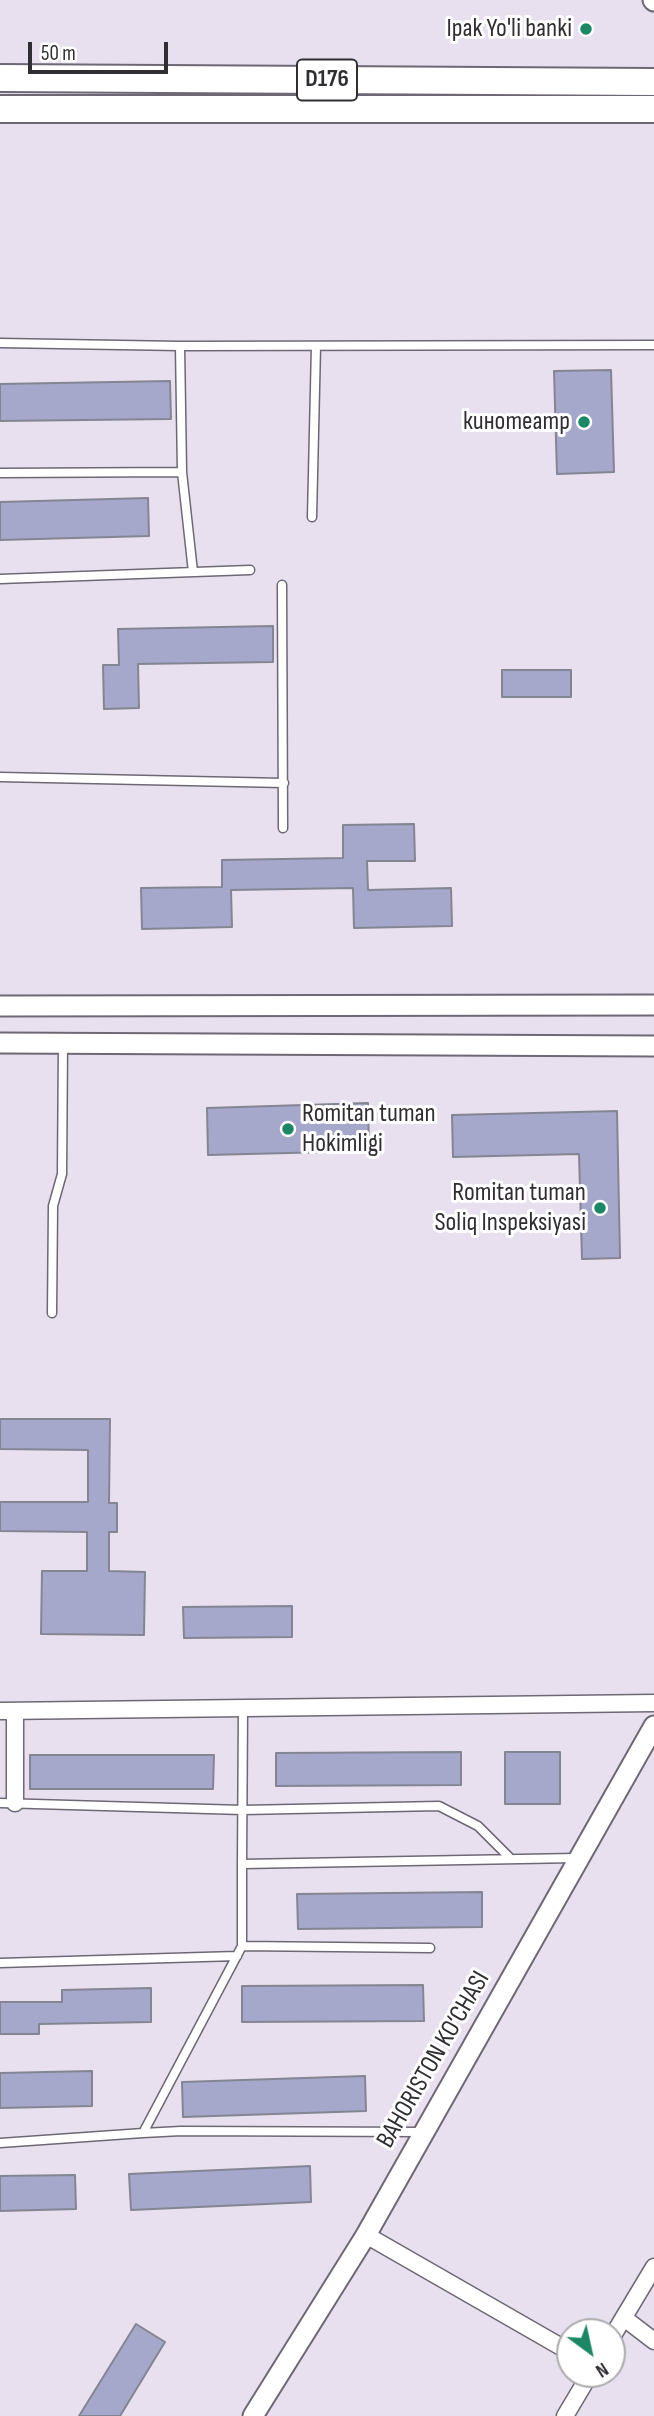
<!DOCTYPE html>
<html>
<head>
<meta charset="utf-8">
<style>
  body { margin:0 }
  #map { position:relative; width:654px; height:2416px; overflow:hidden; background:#e8e0ef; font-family:"Sofia Sans Condensed",sans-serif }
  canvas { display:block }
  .north { position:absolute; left:556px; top:2318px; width:70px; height:70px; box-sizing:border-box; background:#fff; border:2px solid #acabad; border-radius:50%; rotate:147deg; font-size:19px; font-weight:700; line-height:28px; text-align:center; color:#302d33 }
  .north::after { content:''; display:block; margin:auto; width:24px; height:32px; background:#1b8765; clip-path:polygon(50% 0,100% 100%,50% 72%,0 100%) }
  .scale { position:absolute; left:28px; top:42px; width:140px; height:32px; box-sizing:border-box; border:4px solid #302d33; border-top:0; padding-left:9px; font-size:21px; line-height:24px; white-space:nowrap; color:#302d33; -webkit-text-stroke:5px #fff; paint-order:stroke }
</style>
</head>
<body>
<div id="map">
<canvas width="654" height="2416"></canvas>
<div class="north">N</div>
<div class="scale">50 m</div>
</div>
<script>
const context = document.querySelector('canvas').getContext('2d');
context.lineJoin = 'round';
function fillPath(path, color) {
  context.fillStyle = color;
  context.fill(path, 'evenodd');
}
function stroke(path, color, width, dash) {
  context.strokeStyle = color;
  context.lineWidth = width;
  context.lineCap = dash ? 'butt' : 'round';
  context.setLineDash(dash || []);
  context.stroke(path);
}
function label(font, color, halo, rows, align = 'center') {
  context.font = font + ' "Sofia Sans Condensed",sans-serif';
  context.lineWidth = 6;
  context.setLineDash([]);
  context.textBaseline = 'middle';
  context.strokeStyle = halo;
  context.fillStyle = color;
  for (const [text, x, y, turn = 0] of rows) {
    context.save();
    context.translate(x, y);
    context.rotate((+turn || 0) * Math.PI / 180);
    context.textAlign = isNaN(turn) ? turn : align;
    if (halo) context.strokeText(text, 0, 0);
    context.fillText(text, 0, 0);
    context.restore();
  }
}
const building = new Path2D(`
  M 611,370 L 614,472 L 557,474 L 554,371 Z
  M 170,381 L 171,419 L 0,421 L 0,384 Z
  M 148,498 L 149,536 L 0,540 L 0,502 Z
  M 273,626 L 273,662 L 138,664 L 139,708 L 104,709 L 103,665 L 119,665 L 118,629 Z
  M 502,670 L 571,670 L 571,697 L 502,697 Z
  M 414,824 L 415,861 L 367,861 L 368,890 L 451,888 L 452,926 L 354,928 L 353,888 L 231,890 L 232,927 L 142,929 L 141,888 L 222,887 L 222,860 L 343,858 L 343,825 Z
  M 368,1103 L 369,1151 L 208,1155 L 207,1108 Z
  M 617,1111 L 620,1258 L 582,1259 L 579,1154 L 453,1157 L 452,1115 Z
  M 0,1419 L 110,1419 L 109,1503 L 117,1503 L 117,1532 L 109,1532 L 109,1571 L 145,1572 L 144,1635 L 41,1634 L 42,1571 L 87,1571 L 87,1532 L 0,1531 L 0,1502 L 88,1502 L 88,1450 L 0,1449 Z
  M 292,1606 L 292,1637 L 184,1638 L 183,1607 Z
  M 461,1752 L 461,1785 L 276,1786 L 276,1753 Z
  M 505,1752 L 560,1752 L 560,1804 L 505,1804 Z
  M 30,1755 L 214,1755 L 213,1789 L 30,1789 Z
  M 482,1892 L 482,1927 L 298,1929 L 297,1894 Z
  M 423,1985 L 424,2021 L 242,2022 L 242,1986 Z
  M 151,1988 L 151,2022 L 39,2024 L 39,2034 L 0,2034 L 0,2002 L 62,2002 L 62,1990 Z
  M 92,2071 L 92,2106 L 0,2108 L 0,2073 Z
  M 365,2076 L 366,2111 L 183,2117 L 182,2082 Z
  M 310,2166 L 311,2202 L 131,2210 L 129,2174 Z
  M 75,2175 L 76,2209 L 0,2211 L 0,2176 Z
  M 136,2324 L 165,2342 L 120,2416 L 79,2416 Z`);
fillPath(building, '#a5a8ca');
stroke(building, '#848593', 2);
const service = new Path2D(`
  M 0,343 L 180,346 L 654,345
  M 182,472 L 193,572
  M 0,473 L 182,472 L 180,346
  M 312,517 L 316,346
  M 0,579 L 250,570
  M 282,585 L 283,828
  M 0,777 L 284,783
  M 52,1313 L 53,1206 L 62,1174 L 63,1043
  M 243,1707 L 242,1864 L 576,1858
  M 0,1803 L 243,1810 L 439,1806 L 478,1826 L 511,1859
  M 242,1864 L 242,1946 L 143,2133 L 181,2131 L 423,2132
  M 242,1946 L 430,1948
  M 0,1963 L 237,1956
  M 0,2143 L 143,2133`);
const minor = new Path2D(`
  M 0,1711 L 654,1703
  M 15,1711 L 15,1803
  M 366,2235 L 570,2352
  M 624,2318 L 654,2341
  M 612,2337 L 654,2267
  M 565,2416 L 590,2374`);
const tertiary = new Path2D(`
  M 653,0 L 654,1
  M 0,1006 L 654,1005
  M 0,1043 L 654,1046
  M 253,2416 L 366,2235 L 654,1726`);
const primary = new Path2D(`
  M 0,78 L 654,82
  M 0,109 L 654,109`);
stroke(service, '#6e6774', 11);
stroke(minor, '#6e6774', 19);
stroke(tertiary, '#6e6774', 23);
stroke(primary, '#6e6774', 30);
stroke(service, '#fff', 8);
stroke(minor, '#fff', 16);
stroke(tertiary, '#fff', 19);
stroke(primary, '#fff', 26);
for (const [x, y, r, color] of [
  [586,29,7,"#1b8765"],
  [584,422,7,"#1b8765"],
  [288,1129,7,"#1b8765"],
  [600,1208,7,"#1b8765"]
]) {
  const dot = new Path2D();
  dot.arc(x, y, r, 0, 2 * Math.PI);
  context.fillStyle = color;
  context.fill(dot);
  stroke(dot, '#fff', 2.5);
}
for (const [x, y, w] of [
  [327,80,60]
]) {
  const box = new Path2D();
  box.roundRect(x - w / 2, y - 20.5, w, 41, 5);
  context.fillStyle = '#fff';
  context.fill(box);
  stroke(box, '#302d33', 2);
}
label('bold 24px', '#302d33', null, [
  ["D176",327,80]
]);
label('26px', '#302d33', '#fff', [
  ["Ipak Yo'li banki",572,29],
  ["кинотеатр",570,422],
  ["Romitan tuman",302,1114,"left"],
  ["Hokimligi",302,1144,"left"],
  ["Romitan tuman",586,1193],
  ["Soliq Inspeksiyasi",586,1223]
], 'right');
label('26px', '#302d33', '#fff', [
  ["BAHORISTON KO‘CHASI",434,2060,-60]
]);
</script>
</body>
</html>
